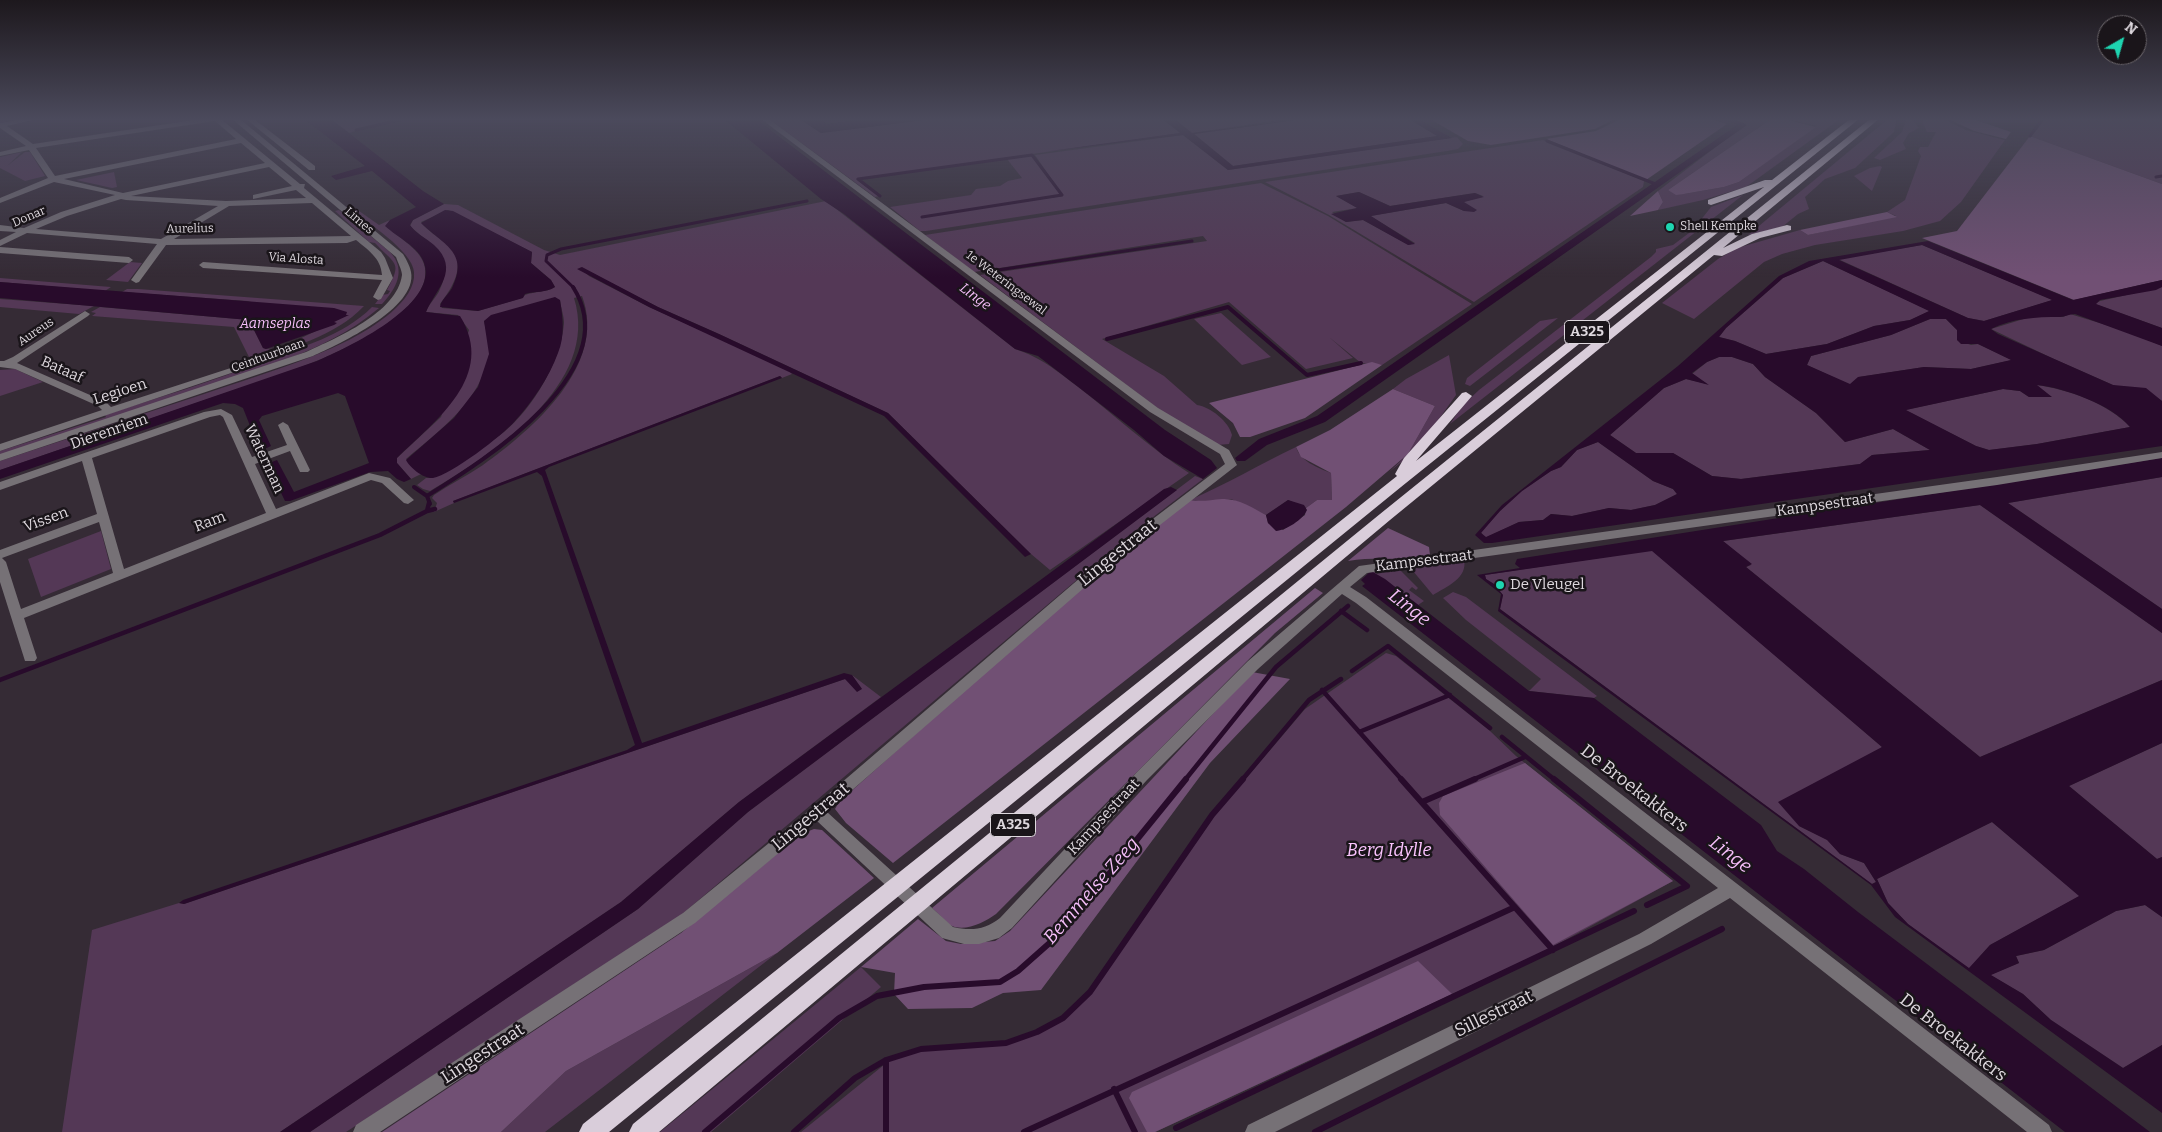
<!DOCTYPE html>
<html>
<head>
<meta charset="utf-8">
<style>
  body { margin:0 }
  #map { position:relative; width:2162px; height:1132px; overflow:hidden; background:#352b35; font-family:Bitter,serif }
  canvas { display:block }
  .north { position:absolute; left:2097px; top:15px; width:50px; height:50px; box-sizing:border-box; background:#1a151a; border:1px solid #686368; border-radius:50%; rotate:38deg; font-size:14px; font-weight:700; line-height:20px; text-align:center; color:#ded8de }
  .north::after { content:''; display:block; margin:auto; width:18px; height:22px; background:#1ed5b1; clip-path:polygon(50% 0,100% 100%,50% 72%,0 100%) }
</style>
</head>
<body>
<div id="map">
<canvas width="2162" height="1132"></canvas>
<div class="north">N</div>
</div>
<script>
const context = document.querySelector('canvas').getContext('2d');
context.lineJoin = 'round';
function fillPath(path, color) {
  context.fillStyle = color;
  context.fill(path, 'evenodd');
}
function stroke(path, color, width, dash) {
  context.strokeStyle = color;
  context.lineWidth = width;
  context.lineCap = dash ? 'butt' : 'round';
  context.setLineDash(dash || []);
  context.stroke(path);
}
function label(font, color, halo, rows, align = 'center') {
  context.font = font + ' Bitter,serif';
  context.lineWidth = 5;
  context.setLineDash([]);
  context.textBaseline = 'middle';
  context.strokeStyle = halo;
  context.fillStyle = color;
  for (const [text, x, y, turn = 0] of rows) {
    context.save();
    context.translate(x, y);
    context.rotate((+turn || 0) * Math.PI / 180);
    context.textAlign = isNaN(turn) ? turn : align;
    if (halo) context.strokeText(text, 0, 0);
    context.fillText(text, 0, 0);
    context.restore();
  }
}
fillPath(new Path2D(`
  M 330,119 L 392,119 L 393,120 L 349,133 Z
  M 769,119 L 800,119 L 821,133 L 931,119 L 1162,119 L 1181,133 L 856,179 L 879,196 L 875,197 Z
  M 1174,119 L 1288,119 L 1192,133 Z
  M 1302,119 L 1409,119 L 1438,136 L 1233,166 L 1194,134 Z
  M 1732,119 L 1771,119 L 1668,190 L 1684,194 L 1724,187 L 1739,182 L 1816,126 L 1785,119 L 1840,119 L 1746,187 L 1703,200 L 1658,210 L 1663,202 L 1658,191 L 1746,124 Z
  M 1888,119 L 1897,119 L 1894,132 L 1855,168 L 1825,179 L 1805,197 L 1809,209 L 1798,214 L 1782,227 L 1748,235 Z
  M 1906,119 L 1912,119 L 1919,128 L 1909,133 L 1903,143 L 1906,149 L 1880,160 L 1874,158 L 1902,132 Z
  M 1944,119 L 1966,130 L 2005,140 L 1961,202 L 1940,221 L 1903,231 L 1815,245 L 1782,254 L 1764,262 L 1694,319 L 1662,303 L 1718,259 L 1737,248 L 1800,230 L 1808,235 L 1896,216 L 1887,212 L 1905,200 L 1921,156 L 1918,151 L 1920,147 L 1928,147 L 1936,132 L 1927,132 L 1922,122 L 1924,120 Z
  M 2043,119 L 2162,119 L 2162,184 L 2030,136 Z
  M 1183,135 L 1228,170 L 1457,137 L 1463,144 L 1458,149 L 1447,151 L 926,231 L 920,231 L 890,207 L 971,195 L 976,189 L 1000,186 L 1008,181 L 1022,178 L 1007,159 L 1031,155 L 1061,195 L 921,217 L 1063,196 L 1035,155 Z
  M 1543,140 L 1644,181 L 1643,187 L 1474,302 L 1329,215 L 1265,182 ZM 1359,192 L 1390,206 L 1475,193 L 1483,196 L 1463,202 L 1464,211 L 1446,203 L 1370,216 L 1415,243 L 1409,245 L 1363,220 L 1346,222 L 1332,212 L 1358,208 L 1336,196 Z
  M 22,152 L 7,166 L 25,152 L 30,152 L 45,176 L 25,181 L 0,168 L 0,157 Z
  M 1880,166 L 1882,167 L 1872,191 L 1854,176 L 1870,168 Z
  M 114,172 L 117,187 L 112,188 L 76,180 Z
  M 1261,183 L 1328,216 L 1472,304 L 1382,365 L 1361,363 L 1329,337 L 1353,358 L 1306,369 L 1229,302 L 1102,339 L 1164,376 L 1197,405 C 1211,407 1229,422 1232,435 L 1229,444 L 1217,445 L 1176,422 L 980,275 L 1207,241 L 1203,236 L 974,272 L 925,235 Z
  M 1743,195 L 1450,424 L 1462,406 L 1479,390 L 1651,257 L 1656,252 L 1656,249 L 1673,245 L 1693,230 L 1711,207 Z
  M 826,201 L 1015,349 C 1042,358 1054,369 1077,386 C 1113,414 1151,449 1189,473 L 1050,570 L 1031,554 L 888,413 L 719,334 L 658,307 L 580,267 L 589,276 L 649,307 L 787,369 L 792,374 L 782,378 L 780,376 L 453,501 L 454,503 L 434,512 L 437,503 L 432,498 L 434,495 C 450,484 467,476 483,465 C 533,429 608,365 582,296 L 574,298 C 601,384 493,454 430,491 L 423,489 L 417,485 L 426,478 L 432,478 C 456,463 482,449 504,432 C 533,408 561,361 564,323 C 564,316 561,308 560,300 L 484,321 C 486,331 491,345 489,355 C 480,402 440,430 406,459 L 421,474 L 411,479 L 397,463 L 397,458 L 441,417 L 469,330 L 458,315 L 426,312 C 429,303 437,297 440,289 C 456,255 430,245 410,226 L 413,220 L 444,204 L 458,205 L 544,250 L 560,255 ZM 448,210 L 532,252 L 531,263 L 551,280 L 555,287 C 545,293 535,291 525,295 L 522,298 L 478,311 L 442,308 L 440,304 C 453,287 468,263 448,245 C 439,237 427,231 421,222 Z
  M 352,206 L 379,225 L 390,220 L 386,226 C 400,240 429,252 425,277 C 421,308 366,339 339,351 C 297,371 252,384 208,399 C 139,423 69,446 0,470 L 0,461 C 68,439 136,416 204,394 C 253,377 303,363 349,340 C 372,328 417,301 414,272 C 413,251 365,221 348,207 Z
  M 339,210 L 390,252 C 407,270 396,289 382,304 L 375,304 L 382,295 L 388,294 L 390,291 L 387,290 C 403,261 395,265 375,243 L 369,242 L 335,211 Z
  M 1922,245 L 2053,300 L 1984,321 L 1968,318 L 1838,259 Z
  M 1823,261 L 1930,311 L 1910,320 L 1874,326 L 1827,344 L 1766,354 L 1735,341 L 1719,337 L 1726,328 L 1783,278 Z
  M 130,262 L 142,263 L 128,282 L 106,280 Z
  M 0,278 L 111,287 L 105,291 L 0,282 Z
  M 2162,287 L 2162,328 L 2095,304 L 2100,301 Z
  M 127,289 L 138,289 L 364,306 C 335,337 289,348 251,361 L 234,327 L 92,316 L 96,313 L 91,312 L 100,307 L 249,320 L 263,348 C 282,354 317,326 336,324 L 247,301 L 122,292 Z
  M 0,299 L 94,306 L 79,314 L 0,307 Z
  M 372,307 L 379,308 C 351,332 318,347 283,361 L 0,455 L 0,451 L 106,417 L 105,415 C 159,397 212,382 264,361 C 302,346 342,337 372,307 Z
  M 1221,313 L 1271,357 L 1242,365 L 1194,319 Z
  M 2070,314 L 2129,332 L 2162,346 L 2162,401 L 2156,397 L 2113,385 L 2054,359 L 1991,329 L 2030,317 L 2063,317 Z
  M 1558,318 L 1470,386 L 1465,384 L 1467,378 L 1540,321 Z
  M 1930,319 L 1946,319 L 1957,330 L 1957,340 L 1971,345 L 1978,344 L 2012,360 L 1971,369 L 1924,367 L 1859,377 L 1850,385 L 1807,365 L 1811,356 L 1891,335 Z
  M 1449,355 L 1456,395 L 1417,450 L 1389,472 L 1408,454 L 1435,406 L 1393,389 L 1406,379 Z
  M 1719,357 L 1732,357 L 1753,364 L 1765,377 L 1816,413 L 1845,442 L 1893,429 L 1930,450 L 1872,455 L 1860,464 L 1741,479 L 1712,476 L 1673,453 L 1636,453 L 1610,435 L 1664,388 L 1686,379 L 1707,384 L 1692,374 L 1707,362 Z
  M 15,369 L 43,382 L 0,396 L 0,370 Z
  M 2036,385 C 2067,389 2108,403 2130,427 L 2037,444 L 1989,450 L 1976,446 L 1905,410 L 2003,389 L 2020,391 L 2029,397 L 2051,397 Z
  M 1598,442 L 1653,481 L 1673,489 L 1677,494 L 1655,505 L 1631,510 L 1609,508 L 1572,516 L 1551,514 L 1543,520 L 1519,522 L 1485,538 L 1481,532 L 1500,511 L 1522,491 L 1551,471 L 1561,467 L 1577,450 Z
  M 1296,447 C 1300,461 1318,468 1331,473 L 1332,500 L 1317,500 L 1306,508 L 1288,500 L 1266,515 L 1231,499 L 1206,502 L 1190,500 C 1227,484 1260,464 1296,447 Z
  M 1195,476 L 1203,479 L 1131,534 L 681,915 L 346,1132 L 310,1132 L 638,909 L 748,812 Z
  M 2162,477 L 2162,609 L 2008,503 Z
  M 1980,505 L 2162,633 L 2162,680 L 1980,757 L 1746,567 L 1751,565 L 1723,541 Z
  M 101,531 L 111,569 L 41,597 L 28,559 Z
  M 1652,550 L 1882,747 L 1799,826 L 1828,840 L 1840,854 L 1864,863 L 1876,882 L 1872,884 L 1500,609 L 1503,595 L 1494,584 L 1486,579 L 1485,575 Z
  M 1464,560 C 1468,578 1446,587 1433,595 L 1413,571 L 1416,565 Z
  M 1397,567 L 1418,588 L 1416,590 L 1412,587 L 1409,590 L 1424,601 L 1418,605 L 1371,571 Z
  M 1453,592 L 1466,597 L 1597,696 L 1594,698 L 1529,691 L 1541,679 L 1466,620 L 1443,598 Z
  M 1386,653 L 1396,656 L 1490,731 L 1516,756 L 1673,881 L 1547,950 L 1155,1132 L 801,1132 L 890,1060 L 921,1051 L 1006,1045 L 1037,1034 L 1063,1018 L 1090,992 L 1215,815 L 1305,709 Z
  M 852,675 L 881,697 L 739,802 L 621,902 L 280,1132 L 62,1132 L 92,930 L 179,903 L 184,904 L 845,679 L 862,689 Z
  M 2162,743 L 2162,857 L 2157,859 L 2069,786 Z
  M 1992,822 L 2080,896 L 1990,945 L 1969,969 L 1908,924 L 1888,903 L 1877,879 Z
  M 2145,905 L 2162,917 L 2162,1045 L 2123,1068 L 2051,1020 L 2023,994 L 1990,975 L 2019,963 L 2016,956 L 2044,950 L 2116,911 Z
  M 777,953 L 545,1132 L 501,1132 L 566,1071 Z
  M 861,967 L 881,987 L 711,1132 L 660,1132 Z`), '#543856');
fillPath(new Path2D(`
  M 1430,119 L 1615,119 L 1595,129 L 1491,145 L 1468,141 Z
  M 1620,119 L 1712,119 L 1727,124 L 1646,180 L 1546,139 L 1596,131 Z
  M 1771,119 L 1785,119 L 1816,127 L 1739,182 L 1724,187 L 1684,194 L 1676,195 L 1668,190 Z
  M 1948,119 L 1973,119 L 2011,132 L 2006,139 L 1974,131 Z
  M 2030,136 L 2162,184 L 2162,280 L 2074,300 L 1922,238 L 1957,231 Z
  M 1658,191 L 1663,202 L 1658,210 L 1630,216 Z
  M 1887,212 L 1897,217 L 1808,235 L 1800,230 Z
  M 1372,362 L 1382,365 L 1305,418 L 1250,437 L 1240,437 L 1233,423 L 1209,403 Z
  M 1393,389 L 1435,406 L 1408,454 L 1346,507 L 893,863 L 846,823 L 835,809 L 839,802 C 954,700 1069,595 1190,500 C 1202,502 1210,500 1222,499 C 1238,498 1253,508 1266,515 L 1268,523 L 1283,530 L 1305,515 L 1306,508 L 1317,500 L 1332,500 L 1331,473 L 1301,457 L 1296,447 L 1330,430 Z
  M 1388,528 L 1429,547 L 1430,555 C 1403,562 1375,556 1348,561 Z
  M 1315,588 L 1323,593 L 1275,633 L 996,914 C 985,922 964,933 950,925 C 944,920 938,913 932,908 Z
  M 1252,672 L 1290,679 L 1210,763 L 1041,990 L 1003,993 L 972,1008 L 908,1009 L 894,994 L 895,973 L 861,967 L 918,919 L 946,941 L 961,944 L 995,941 L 1010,931 Z
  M 1525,763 L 1673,881 L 1553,945 L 1440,815 L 1439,803 L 1443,796 Z
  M 814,829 L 822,830 L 874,878 L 777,953 L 566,1071 L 501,1132 L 382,1132 L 681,933 L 801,834 Z
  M 1418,961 L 1452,994 L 1155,1132 L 1147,1132 L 1129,1098 L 1132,1092 Z`), '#715074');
fillPath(new Path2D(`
  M 304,119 L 331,119 L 423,191 L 444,204 L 413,220 L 410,225 C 415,233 426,238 434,245 C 461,270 436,289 426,312 L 460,316 C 497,376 436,420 397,458 L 397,463 L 411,479 L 404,482 L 397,479 L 388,471 L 370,472 L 290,501 L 285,501 L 267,464 L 277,460 L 294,492 L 369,463 L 345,396 L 338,393 L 262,416 L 259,420 L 271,446 L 260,451 L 243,408 L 235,404 L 223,403 L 0,479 L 0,470 L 317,361 C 347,348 439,305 424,263 C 419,247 397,237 385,226 L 390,220 L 416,207 L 372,171 L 336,180 L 331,176 L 365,166 Z
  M 724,119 L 756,119 L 1165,430 L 1211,460 L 1217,468 L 1203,479 L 1164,456 L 1134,430 L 1038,356 L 1015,349 L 844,214 L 821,199 Z
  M 800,119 L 819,119 L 827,124 L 869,119 L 931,119 L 821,133 Z
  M 1163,119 L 1174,119 L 1192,133 L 1302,119 L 1194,134 L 1233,166 L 1437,136 L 1409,119 L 1418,119 L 1452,138 L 1228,170 L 1183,135 L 1043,152 L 1180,133 Z
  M 1359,192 L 1390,206 L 1475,193 L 1484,197 L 1464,202 L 1477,210 L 1474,212 L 1464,211 L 1446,203 L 1371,216 L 1415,244 L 1408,245 L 1363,220 L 1346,222 L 1331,214 L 1357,208 L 1336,196 Z
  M 445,210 L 453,211 L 532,252 L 531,263 L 551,280 L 555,287 C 545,293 536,291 525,294 L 523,298 L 478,311 L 440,307 C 441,300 448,295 452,288 C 470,252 442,244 421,223 Z
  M 1928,241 L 2073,300 L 2162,280 L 2162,287 L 2156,290 L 2100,300 L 2096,304 L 2162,328 L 2162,346 L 2075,314 C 2069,314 2065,317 2060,317 C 2035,317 2014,318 1991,329 L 1998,334 L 2113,385 L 2146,388 L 2162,401 L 2162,446 L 1492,543 L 1484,543 L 1475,535 L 1502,505 L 1678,366 L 1779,276 L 1809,261 ZM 1922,245 L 2052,300 L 1984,321 L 1968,318 L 1839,260 ZM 1823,261 L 1929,311 L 1910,320 L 1874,326 L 1827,344 L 1766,354 L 1735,341 L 1719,337 L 1726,328 L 1783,278 ZM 1930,319 L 1946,319 L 1957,330 L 1957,340 L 1961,344 L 1978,344 L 2011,360 L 1971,369 L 1924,367 L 1858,377 L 1850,384 L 1807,365 L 1811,356 L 1891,335 ZM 1719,357 L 1732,357 L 1753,364 L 1765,377 L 1816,413 L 1845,442 L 1893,429 L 1930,450 L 1872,455 L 1860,464 L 1741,479 L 1712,476 L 1673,453 L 1636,453 L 1610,435 L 1664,388 L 1686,379 L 1709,385 L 1692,373 L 1707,362 ZM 2037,385 C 2065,388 2112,405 2130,427 L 2037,444 L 1989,450 L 1976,446 L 1906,410 L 2003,389 L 2020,391 L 2029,397 L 2052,397 ZM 1598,442 L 1653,481 L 1673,489 L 1677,494 L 1655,505 L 1631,510 L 1609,508 L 1572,516 L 1551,514 L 1543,520 L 1519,522 L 1486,537 L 1481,533 L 1500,511 L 1522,491 L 1551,471 L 1561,467 L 1577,450 Z
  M 582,267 L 658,307 L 719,334 L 888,413 L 1031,554 L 1025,557 L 884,416 L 649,307 L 577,269 Z
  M 0,282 L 334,308 L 347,312 L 346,315 L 349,315 L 334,322 L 337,323 L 334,325 L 266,349 L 263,348 L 249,320 L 0,298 Z
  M 555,297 L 560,300 C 563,318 565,336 558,353 C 549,378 532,402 515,421 C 503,435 451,475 433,478 C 424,479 410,468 406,460 L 454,418 L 478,387 L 489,354 L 484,321 L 491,315 Z
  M 780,376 L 782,378 L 549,467 L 545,470 L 642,743 L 844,673 L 852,675 L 862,689 L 857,692 L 845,679 L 184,904 L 179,903 L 183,900 L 627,750 L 635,745 L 542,476 L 537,472 L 454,503 L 453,501 Z
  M 2162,458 L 2162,477 L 2008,503 L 2162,609 L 2162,633 L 1980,505 L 1723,541 L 1752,564 L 1746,567 L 1980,757 L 2162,680 L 2162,743 L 2069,786 L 2157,859 L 2162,857 L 2162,917 L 2145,905 L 2116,911 L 2044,950 L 2016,956 L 2019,963 L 1991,975 L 2023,994 L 2051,1020 L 2123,1068 L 2162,1045 L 2162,1113 L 1895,917 L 1871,885 L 1498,611 L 1501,594 L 1477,575 L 1520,568 L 1515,564 L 1517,559 ZM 1652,551 L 1882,747 L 1778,802 L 1799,826 L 1827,840 L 1840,854 L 1864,863 L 1876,882 L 1872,884 L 1500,609 L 1503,595 L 1494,584 L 1486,579 L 1485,575 ZM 1992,822 L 2079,896 L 1990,945 L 1969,968 L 1908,924 L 1888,903 L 1877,879 Z
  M 1171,487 L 1177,490 L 748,812 L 638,909 L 310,1132 L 280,1132 L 621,902 L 739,802 L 1164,489 Z
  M 1288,500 L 1304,505 L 1307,510 C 1303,520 1286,530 1276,531 L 1268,523 L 1266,515 Z
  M 1371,571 L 1385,579 L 1529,691 L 1594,698 L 1761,825 L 1777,851 L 1804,869 L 1858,912 L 2150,1132 L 2065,1132 L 1362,586 L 1365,584 L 1361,580 Z`), '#280b2b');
stroke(new Path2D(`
  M 1727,119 L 1743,125
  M 356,130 L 403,119
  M 2030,136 L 2043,119
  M 1547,141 L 1658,185
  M 2156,177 L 2162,176
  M 880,196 L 858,179 L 1032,155 L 1062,195 L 922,217
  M 991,271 L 1192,241
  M 574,288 L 546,261 L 547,255 L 561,249 L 807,201`), '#280b2b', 3);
stroke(new Path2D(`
  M 1107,339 L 1228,307 L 1307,375 L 1361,363
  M 414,487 L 427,496
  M 430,504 L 427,496 C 485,460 627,371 573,287`), '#280b2b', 4);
stroke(new Path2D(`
  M 427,511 L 435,509
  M 1341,611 L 1367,630
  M 1352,671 L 1388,646 L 1490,728
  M 0,680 L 380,535 L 427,511 L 429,503
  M 1322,690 L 1402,780
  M 1359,732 L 1450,695
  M 1502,737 L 1555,780
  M 1185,780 L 1276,667 L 1348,606
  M 1242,780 L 1309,700 L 1341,679
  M 1472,780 L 1525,757`), '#280b2b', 4.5);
stroke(new Path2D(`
  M 1401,779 L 1553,950
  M 1554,779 L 1687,886 L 1647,905
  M 1422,802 L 1475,779
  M 886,1060 L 886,1132
  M 1114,1089 L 1135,1132
  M 1176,1128 L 1634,911
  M 705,1132 L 839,1018 L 877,996 L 924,987 L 1000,982 L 1018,971 L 1062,932 L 1186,779
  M 794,1132 L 855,1078 L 886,1060 L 921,1049 L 1006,1043 L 1037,1032 L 1063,1018 L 1090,992 L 1212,815 L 1243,779
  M 1024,1132 L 1515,907
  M 1315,1132 L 1722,929`), '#280b2b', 6);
fillPath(new Path2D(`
  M 1740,123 L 1747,125 L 1325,422 L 1267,445 L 1245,461 L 1237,461 L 1235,458 L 1259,439 L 1317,416 Z`), '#280b2b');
fillPath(new Path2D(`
  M 23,119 L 38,119 L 7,126 L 33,144 L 200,119 L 221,119 L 300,184 L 305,184 L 304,188 L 381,252 L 385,258 L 393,278 L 381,299 L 378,300 L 373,297 L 382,280 L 203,268 L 199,265 L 203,262 L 382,275 C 381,258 368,250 356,240 L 347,243 L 166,245 L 139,282 L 136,283 L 131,280 L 157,244 L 27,233 L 0,246 L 0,240 L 16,232 L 0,231 L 0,225 L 24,228 L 61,212 L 115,195 L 54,182 L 0,203 L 0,198 L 48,178 L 29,150 L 0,156 L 0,152 L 26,146 L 0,128 L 0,123 ZM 215,121 L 236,139 L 55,176 L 36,148 ZM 241,143 L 265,163 L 123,193 L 64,179 ZM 269,167 L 292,186 L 253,195 L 253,199 L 296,190 L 306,198 L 226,201 L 131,196 ZM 121,199 L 126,200 L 218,206 L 161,239 L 36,229 L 67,216 ZM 312,203 L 351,236 L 174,239 L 229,206 Z
  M 232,119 L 240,119 L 403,254 C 406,259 410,266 411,272 C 418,308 339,344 313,356 L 0,461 L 0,454 L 306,352 C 336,338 397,313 402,275 C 402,270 398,263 396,257 Z
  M 246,119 L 254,119 L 315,166 L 315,170 L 309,170 Z
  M 761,119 L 769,119 L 1158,408 L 1229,450 L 1237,465 L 1124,553 L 827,812 L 953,927 C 971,931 985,930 1000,918 L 1137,772 L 1248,661 L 1359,566 L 1997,477 L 2162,452 L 2162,458 L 1997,485 L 1367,573 L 1350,587 L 1366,597 L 2049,1125 L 2052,1132 L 2027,1132 L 1730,898 L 1651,944 L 1275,1132 L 1245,1132 L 1248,1125 L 1639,934 L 1718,888 L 1356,603 L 1342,594 L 1258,669 L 1147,780 L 1012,928 L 999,938 L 979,944 L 964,944 L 942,938 L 817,821 L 695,923 L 380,1132 L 353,1132 L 356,1125 L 683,913 L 812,808 L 1116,547 L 1225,464 L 1220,454 L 1150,412 Z
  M 0,247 L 129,257 L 133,260 L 129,263 L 0,253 Z
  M 85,311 L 90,314 L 88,316 L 17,363 L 106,402 L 111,407 L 246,363 L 250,362 L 255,365 L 0,451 L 0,444 L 102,410 L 98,406 L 15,369 L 0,367 L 0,361 L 4,361 L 13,357 Z
  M 221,409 L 232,415 L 252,457 L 287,445 L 278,425 L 283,422 L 288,425 L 310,470 L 308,472 L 300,472 L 290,451 L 255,464 L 276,509 L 369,473 L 390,478 L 414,500 L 408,504 L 404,503 L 382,483 L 371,480 L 24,618 L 37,658 L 35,661 L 25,661 L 0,582 L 0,550 L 97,514 L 82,461 L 0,490 L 0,482 L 204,412 ZM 220,415 L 223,417 L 266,513 L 124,569 L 92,458 L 210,417 ZM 99,522 L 113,573 L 21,609 L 6,562 L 2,558 Z`), '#767176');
fillPath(new Path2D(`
  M 1850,119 L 1859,119 L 1401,487 L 609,1132 L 579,1132 L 583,1124 L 1397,476 L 1395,474 L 1404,458 L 1462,393 L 1466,392 L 1472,396 L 1416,461 L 1764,187 L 1711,205 L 1708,204 L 1708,200 L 1765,180 L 1772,180 Z
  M 1870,119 L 1879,119 L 1723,248 L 1752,234 L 1787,225 L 1791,226 L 1791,230 L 1760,238 L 1722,256 L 1714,255 L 1390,520 L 659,1132 L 629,1132 L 633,1124 L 1380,514 Z`), '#d9cdda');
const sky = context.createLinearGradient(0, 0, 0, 277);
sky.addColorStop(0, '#1d181d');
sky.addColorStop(0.43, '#4b4a5c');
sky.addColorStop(1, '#4b4a5c00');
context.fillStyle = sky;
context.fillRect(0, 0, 2162, 277);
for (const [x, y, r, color] of [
  [1670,227,5,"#1ed5b1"],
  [1500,585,5,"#1ed5b1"]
]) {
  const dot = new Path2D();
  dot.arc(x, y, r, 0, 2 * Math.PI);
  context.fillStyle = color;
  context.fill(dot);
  stroke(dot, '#1a151a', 2);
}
label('12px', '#ded8de', '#1a151a', [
  ["Donar",29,217,-23],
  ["Limes",359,221,41],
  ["Aurelius",190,229,-1],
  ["Via Alosta",296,259,4],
  ["1e Weteringsewal",1006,283,37],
  ["Aureus",36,332,-34],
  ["Ceintuurbaan",268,356,-20]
]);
label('12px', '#ded8de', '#1a151a', [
  ["Shell Kempke",1680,227]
], 'left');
label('italic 14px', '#f5bef9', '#1a151a', [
  ["Linge",975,297,37],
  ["Aamseplas",275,324]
]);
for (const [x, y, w] of [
  [1587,332,45],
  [1013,825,45]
]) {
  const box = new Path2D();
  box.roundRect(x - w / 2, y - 11.5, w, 23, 4);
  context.fillStyle = '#1a151a';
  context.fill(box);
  stroke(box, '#ded8de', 1);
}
label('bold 14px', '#ded8de', null, [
  ["A325",1587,332],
  ["A325",1013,825]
]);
label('15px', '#ded8de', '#1a151a', [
  ["Bataaf",62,370,24],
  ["Legioen",120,392,-18],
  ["Dierenriem",109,432,-19],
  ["Waterman",264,459,65],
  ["Kampsestraat",1825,505,-8],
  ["Vissen",46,520,-20],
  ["Ram",210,522,-21],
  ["Kampsestraat",1424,561,-7],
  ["Kampsestraat",1104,817,-47]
]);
label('15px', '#ded8de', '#1a151a', [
  ["De Vleugel",1510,585]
], 'left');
label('18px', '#ded8de', '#1a151a', [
  ["Lingestraat",1118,553,-39],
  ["De Broekakkers",1634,789,38],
  ["Lingestraat",811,817,-40],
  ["Sillestraat",1494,1014,-26],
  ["De Broekakkers",1953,1038,38],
  ["Lingestraat",483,1054,-33]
]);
label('italic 18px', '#fbc4ff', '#1a151a', [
  ["Berg Idylle",1389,851]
]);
label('italic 19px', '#f5bef9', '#1a151a', [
  ["Linge",1409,608,38],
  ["Linge",1730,855,37],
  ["Bemmelse Zeeg",1092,891,-49]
]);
</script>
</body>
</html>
